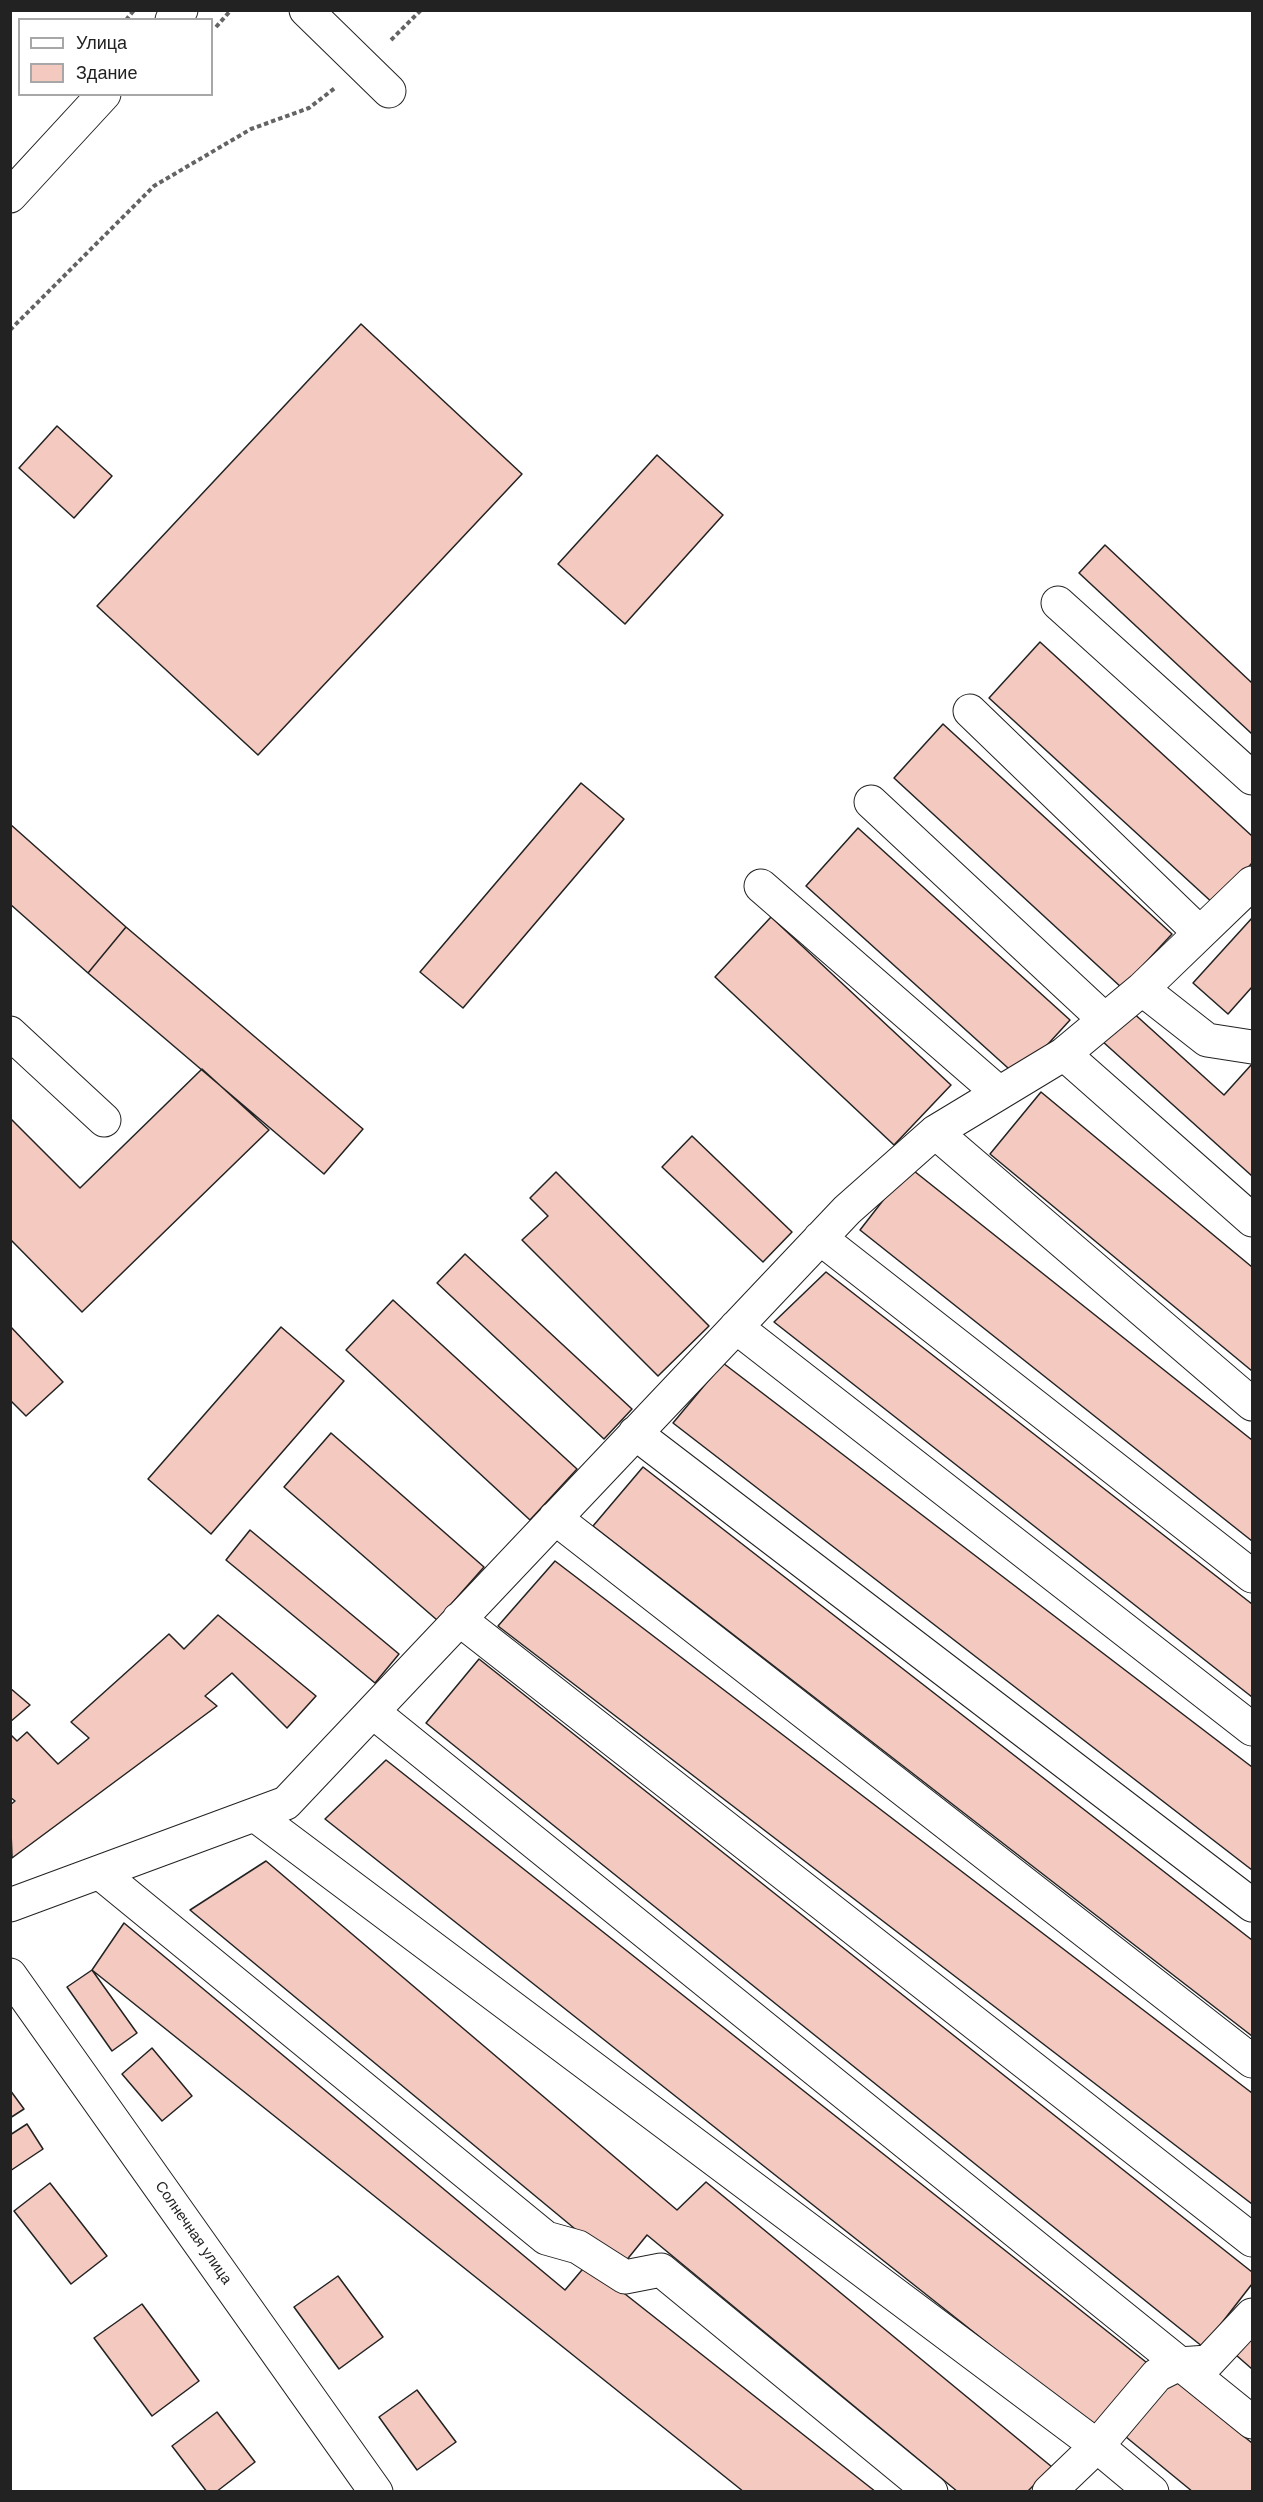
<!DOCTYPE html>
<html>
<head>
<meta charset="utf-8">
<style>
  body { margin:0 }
  #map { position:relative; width:1263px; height:2502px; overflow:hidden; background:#fff; font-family:Helvetica,sans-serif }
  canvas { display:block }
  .frame { position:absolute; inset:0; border:12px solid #222; pointer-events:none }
  .legend { position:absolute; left:18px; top:18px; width:195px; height:78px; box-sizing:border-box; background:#fff; border:2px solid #a7a7a7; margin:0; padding:8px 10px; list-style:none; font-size:18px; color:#222 }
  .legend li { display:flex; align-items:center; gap:12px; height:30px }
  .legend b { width:30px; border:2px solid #a7a7a7 }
</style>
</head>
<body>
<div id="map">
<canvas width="1263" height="2502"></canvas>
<div class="frame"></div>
<ul class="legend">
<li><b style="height:8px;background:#fff"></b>Улица</li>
<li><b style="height:16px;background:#f3c9c0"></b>Здание</li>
</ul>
</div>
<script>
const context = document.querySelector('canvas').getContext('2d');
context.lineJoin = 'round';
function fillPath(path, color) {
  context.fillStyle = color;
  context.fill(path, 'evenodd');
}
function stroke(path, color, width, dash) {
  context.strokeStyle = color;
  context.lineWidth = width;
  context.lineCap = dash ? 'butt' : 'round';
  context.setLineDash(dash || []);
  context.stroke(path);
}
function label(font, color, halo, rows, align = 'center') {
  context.font = font + ' Helvetica,sans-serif';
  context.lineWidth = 4.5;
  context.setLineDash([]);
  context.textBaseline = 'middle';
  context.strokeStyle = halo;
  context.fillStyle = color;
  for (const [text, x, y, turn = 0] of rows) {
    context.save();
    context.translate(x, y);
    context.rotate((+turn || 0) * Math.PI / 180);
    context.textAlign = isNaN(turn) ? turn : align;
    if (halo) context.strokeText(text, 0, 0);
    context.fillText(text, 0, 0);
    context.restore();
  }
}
const building = new Path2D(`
  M 361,324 L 522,474 L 258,755 L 97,606 Z
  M 57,426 L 112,476 L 74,518 L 19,468 Z
  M 657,455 L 723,515 L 625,624 L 558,564 Z
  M 1105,545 L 1252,683 L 1252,734 L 1079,573 Z
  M 1040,642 L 1252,836 L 1252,863 L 1215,905 L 989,698 Z
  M 943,724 L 1172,934 L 1122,988 L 894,778 Z
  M 581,783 L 624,819 L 463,1008 L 420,972 Z
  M 10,824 L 126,927 L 88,973 L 10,904 Z
  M 858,828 L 1070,1020 L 1018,1077 L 806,886 Z
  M 771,917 L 951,1085 L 894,1145 L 715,977 Z
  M 1252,918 L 1252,987 L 1228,1014 L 1193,983 Z
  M 126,927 L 363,1129 L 324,1174 L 88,973 Z
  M 1130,1010 L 1224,1095 L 1252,1064 L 1252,1176 L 1102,1041 Z
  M 202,1069 L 269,1130 L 82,1312 L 10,1239 L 10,1118 L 80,1188 Z
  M 1041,1092 L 1252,1267 L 1252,1371 L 990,1154 Z
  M 692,1136 L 792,1232 L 763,1262 L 662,1167 Z
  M 909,1167 L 1252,1440 L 1252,1541 L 860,1230 Z
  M 556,1172 L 709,1326 L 658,1376 L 522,1240 L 548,1216 L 530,1198 Z
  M 465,1254 L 632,1409 L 604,1439 L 437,1283 Z
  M 826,1272 L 1252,1604 L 1252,1697 L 774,1322 Z
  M 393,1300 L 577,1469 L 530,1520 L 346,1350 Z
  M 10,1326 L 63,1382 L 26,1416 L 10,1400 Z
  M 281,1327 L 344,1381 L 211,1534 L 148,1479 Z
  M 723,1363 L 1252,1767 L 1252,1870 L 673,1423 Z
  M 331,1433 L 484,1567 L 437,1620 L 284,1487 Z
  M 643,1467 L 1252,1940 L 1252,2036 L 593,1526 Z
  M 250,1530 L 399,1654 L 375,1683 L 226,1560 Z
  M 555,1561 L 1252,2093 L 1252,2204 L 498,1626 Z
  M 218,1615 L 316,1696 L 287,1728 L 232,1673 L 205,1696 L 217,1706 L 12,1858 L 10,1805 L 15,1801 L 10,1797 L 10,1734 L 17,1741 L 27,1732 L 58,1764 L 89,1738 L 71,1722 L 169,1634 L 184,1649 Z
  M 479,1659 L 1252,2272 L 1252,2284 L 1203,2347 L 426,1723 Z
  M 10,1688 L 30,1705 L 10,1722 Z
  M 386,1760 L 1151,2366 L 1100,2432 L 325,1819 Z
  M 266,1861 L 677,2210 L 706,2182 L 1052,2467 L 1027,2492 L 958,2492 L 647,2235 L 621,2267 L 190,1910 Z
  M 124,1923 L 565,2290 L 587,2264 L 876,2492 L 744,2492 L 92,1970 Z
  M 92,1970 L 137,2033 L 112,2051 L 67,1987 Z
  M 152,2048 L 192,2096 L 162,2121 L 122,2074 Z
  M 10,2090 L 24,2109 L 10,2118 Z
  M 27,2124 L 43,2149 L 10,2171 L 10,2135 Z
  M 50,2183 L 107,2256 L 71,2284 L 14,2211 Z
  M 338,2276 L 383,2337 L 339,2369 L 294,2307 Z
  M 142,2304 L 199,2381 L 152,2416 L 94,2338 Z
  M 1252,2336 L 1252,2369 L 1236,2355 Z
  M 1173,2379 L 1252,2443 L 1252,2492 L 1193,2492 L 1126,2437 Z
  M 417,2390 L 456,2442 L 417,2470 L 379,2417 Z
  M 217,2412 L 255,2462 L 216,2492 L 207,2492 L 172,2446 Z`);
fillPath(building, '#f3c9c0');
stroke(building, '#222', 1.5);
const minor = new Path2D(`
  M 306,10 L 389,91
  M 1058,603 L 1252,778
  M 970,711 L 1200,933
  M 871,802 L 1105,1020
  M 761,886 L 999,1093
  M 1142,989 L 1207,1040 L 1252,1047
  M 10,1033 L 104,1120
  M 1064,1054 L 1252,1220
  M 935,1132 L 1252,1404
  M 820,1238 L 1252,1576
  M 736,1327 L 1252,1729
  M 635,1433 L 1252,1905
  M 555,1518 L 1252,2061
  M 459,1619 L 1252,2240
  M 373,1712 L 1252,2422
  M 255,1815 L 1097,2446 L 1152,2492
  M 99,1872 L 546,2238 L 578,2247 L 625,2277 L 661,2270 L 931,2492
  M 10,1905 L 286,1803 L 847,1210 L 935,1132 L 1064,1054 L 1142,989 L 1252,883
  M 10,1975 L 376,2492
  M 1049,2492 L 1097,2446 L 1157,2375 L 1179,2364 L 1208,2362 L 1252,2315`);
const major = new Path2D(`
  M 172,20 L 181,10
  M 10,196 L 104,94`);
stroke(minor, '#222', 35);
stroke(major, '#222', 35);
stroke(new Path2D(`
  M 126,20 L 134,10
  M 216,27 L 231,10
  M 391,40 L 421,10
  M 10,330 L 154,186 L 251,129 L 309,108 L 335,88`), '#646464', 4, [4.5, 3]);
stroke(minor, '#fff', 33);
stroke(major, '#fff', 33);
label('15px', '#222', '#fff', [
  ["Солнечная улица",193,2233,55]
]);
</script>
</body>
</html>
